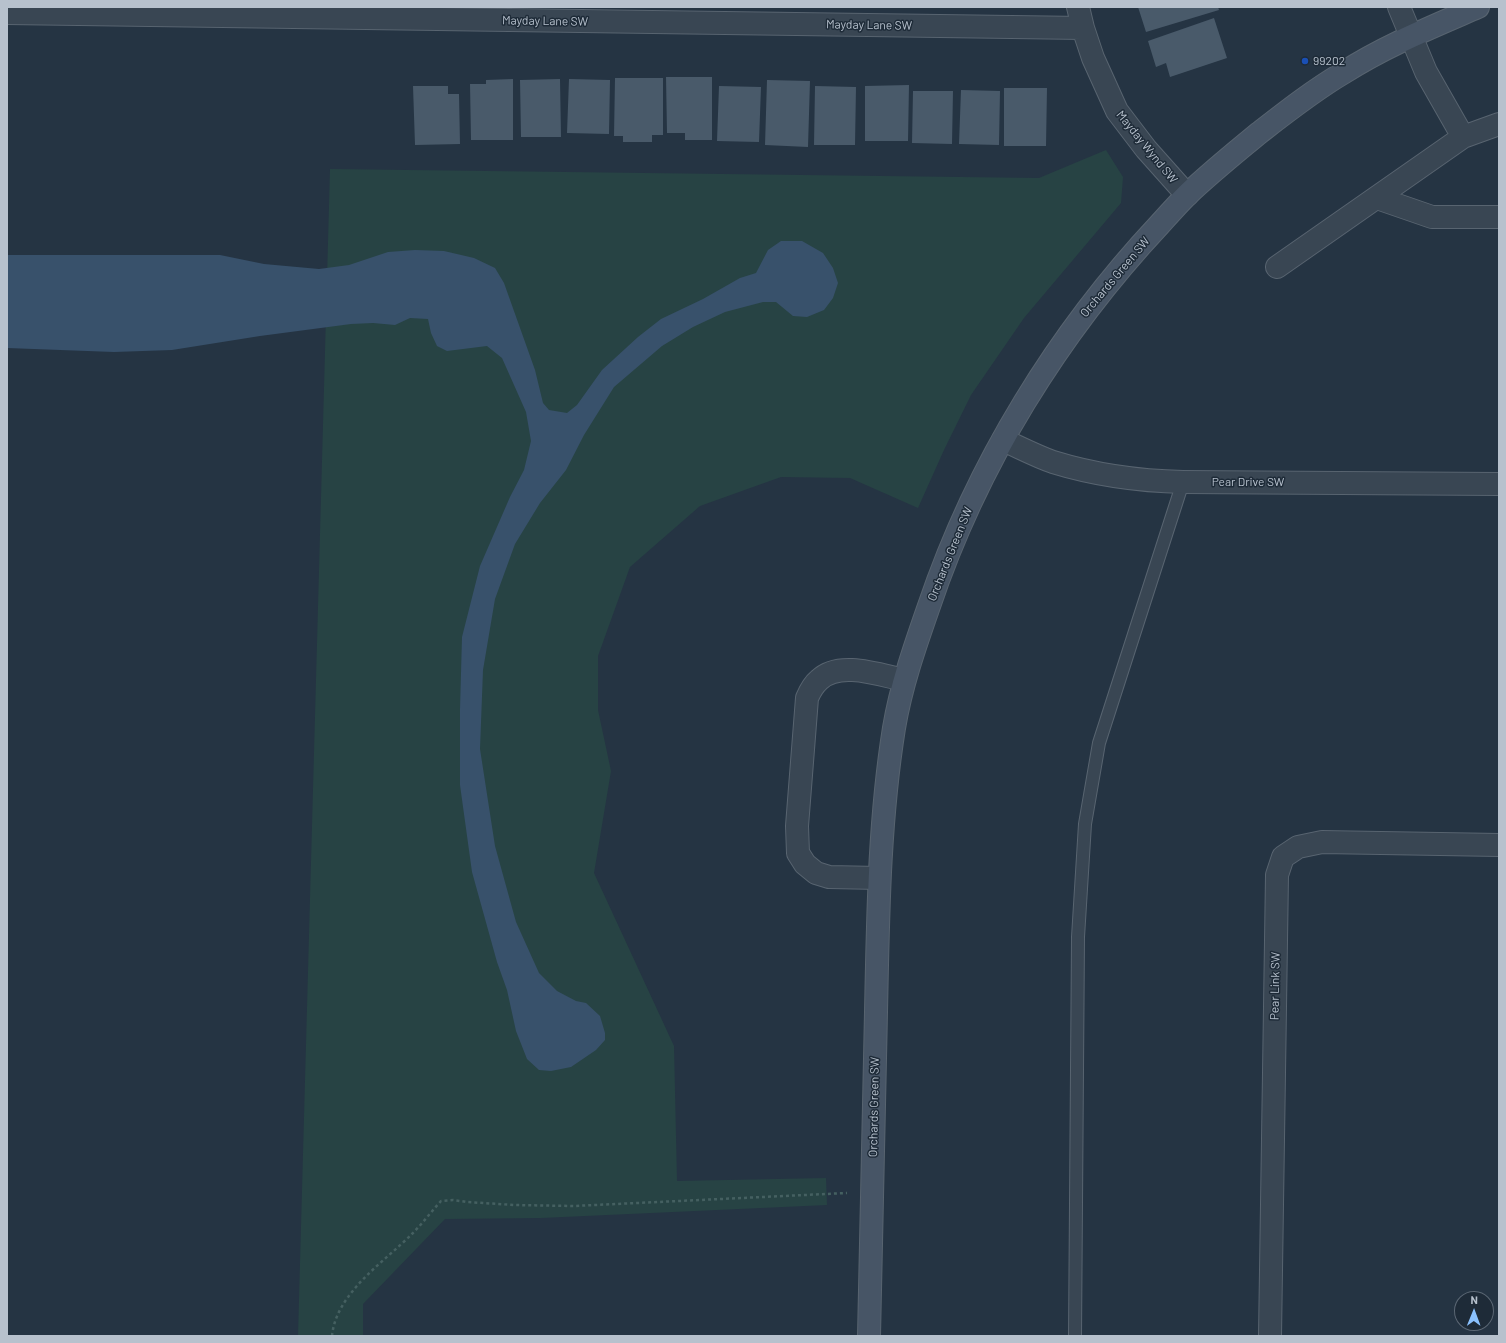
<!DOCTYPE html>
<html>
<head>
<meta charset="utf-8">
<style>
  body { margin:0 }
  #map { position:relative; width:1506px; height:1343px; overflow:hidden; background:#253443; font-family:Barlow,sans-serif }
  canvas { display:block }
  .frame { position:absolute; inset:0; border:8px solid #b7c1cd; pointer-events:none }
  .north { position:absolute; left:1454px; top:1291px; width:40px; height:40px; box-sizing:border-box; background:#1e2b38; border:1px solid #5b6774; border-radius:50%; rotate:1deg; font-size:11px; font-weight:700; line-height:16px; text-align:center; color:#b7c1cd }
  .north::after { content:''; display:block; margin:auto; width:14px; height:18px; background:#8ac1fe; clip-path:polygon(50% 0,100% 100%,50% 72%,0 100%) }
</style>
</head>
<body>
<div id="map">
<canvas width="1506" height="1343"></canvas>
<div class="frame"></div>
<div class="north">N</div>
</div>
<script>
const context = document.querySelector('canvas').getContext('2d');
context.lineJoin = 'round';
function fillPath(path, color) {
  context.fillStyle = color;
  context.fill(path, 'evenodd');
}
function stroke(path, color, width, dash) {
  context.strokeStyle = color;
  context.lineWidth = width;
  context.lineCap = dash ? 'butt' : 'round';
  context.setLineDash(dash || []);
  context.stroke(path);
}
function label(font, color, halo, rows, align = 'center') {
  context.font = font + ' Barlow,sans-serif';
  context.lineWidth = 3;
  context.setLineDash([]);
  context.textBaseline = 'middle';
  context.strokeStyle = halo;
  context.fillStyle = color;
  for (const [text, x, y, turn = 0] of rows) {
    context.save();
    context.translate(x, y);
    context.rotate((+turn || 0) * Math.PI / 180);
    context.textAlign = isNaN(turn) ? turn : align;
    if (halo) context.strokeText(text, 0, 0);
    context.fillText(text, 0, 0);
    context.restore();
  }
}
fillPath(new Path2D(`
  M 1106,150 L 1123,177 L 1121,203 L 1024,318 L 971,395 L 944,450 L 918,508 L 850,478 L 781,477 L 700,506 L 630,567 L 598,656 L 598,710 L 611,771 L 594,873 L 674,1046 L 677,1181 L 826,1178 L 827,1205 L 541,1218 L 445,1219 L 363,1304 L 363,1336 L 298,1336 L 330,169 L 1039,178 Z`), '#274344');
fillPath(new Path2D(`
  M 781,241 L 802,241 L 823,253 L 833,268 L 838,283 L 833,298 L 824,310 L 807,317 L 793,316 L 776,302 L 763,302 L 725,312 L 693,327 L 662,346 L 614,387 L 584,435 L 566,470 L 540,503 L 515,544 L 495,599 L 483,670 L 480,749 L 495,846 L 516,922 L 539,973 L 557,991 L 576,1001 L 586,1003 L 600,1016 L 605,1033 L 605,1040 L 596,1050 L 571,1067 L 551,1071 L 539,1070 L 527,1059 L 516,1031 L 507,990 L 497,962 L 472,872 L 460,785 L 460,709 L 462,637 L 480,566 L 510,497 L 524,470 L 531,441 L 526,412 L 502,358 L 487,346 L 447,351 L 437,346 L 431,333 L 428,319 L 410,318 L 395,325 L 373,323 L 351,324 L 260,336 L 172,350 L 114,352 L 7,348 L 7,255 L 220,255 L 264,264 L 319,269 L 349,265 L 388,252 L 415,250 L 444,251 L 474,258 L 495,268 L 504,283 L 535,370 L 543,403 L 549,410 L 567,413 L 577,405 L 602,370 L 638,337 L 661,319 L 703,299 L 740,278 L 756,273 L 768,250 Z`), '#38516b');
fillPath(new Path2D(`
  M 1138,7 L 1218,7 L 1219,10 L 1146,32 Z
  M 1214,18 L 1227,58 L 1170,77 L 1166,63 L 1156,67 L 1148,41 Z
  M 666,77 L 712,77 L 712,140 L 685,140 L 685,133 L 667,133 Z
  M 615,78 L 663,78 L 663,135 L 652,135 L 652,142 L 623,142 L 623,136 L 614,136 Z
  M 513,79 L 513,140 L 471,140 L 470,84 L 486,84 L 486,80 Z
  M 560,79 L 561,137 L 521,137 L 520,80 Z
  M 569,79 L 610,80 L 609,134 L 567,133 Z
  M 767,80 L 810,81 L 808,147 L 765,145 Z
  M 909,85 L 908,141 L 865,141 L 865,86 Z
  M 413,86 L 448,86 L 448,94 L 459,94 L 460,144 L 415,145 Z
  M 719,86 L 761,87 L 759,142 L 717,141 Z
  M 815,86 L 856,87 L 855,145 L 814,145 Z
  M 1004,88 L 1047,88 L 1046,146 L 1004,146 Z
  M 961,90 L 1000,91 L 999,145 L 959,144 Z
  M 913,91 L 953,91 L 952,144 L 912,143 Z`), '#495a6a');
const lane = new Path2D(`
  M 1075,1336 L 1078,937 L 1085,824 L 1099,743 L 1183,482`);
const street = new Path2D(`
  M 1078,7 L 1083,28 L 1093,58 L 1117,111 L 1146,149 L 1187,195
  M 7,13 L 1083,28
  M 1463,137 L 1499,124
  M 1377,198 L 1432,217 L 1499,217
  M 1277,267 L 1463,137 L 1426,72 L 1399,7
  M 1003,440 C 1019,447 1036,456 1053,462 C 1095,475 1139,481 1183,482 L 1499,484
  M 879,878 L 829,877 L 816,873 L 805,864 L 798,853 L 797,826 L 807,698 C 810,691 813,685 819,680 C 839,660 880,675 904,680
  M 1270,1336 L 1277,875 L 1283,857 L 1298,847 L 1322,842 L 1499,845`);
const secondary = new Path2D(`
  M 869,1336 C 872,1228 874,1120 876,1012 C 878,917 879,822 894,728 C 901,686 915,646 929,606 C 977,464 1058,333 1160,224 C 1169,214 1178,204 1187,195 C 1210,173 1235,153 1259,133 C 1286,112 1314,90 1343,73 C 1385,46 1432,27 1478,7`);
stroke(lane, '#586470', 14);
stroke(street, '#586470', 24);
stroke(secondary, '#586470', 24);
stroke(new Path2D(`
  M 332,1336 C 336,1293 384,1262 412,1234 C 422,1224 431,1212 441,1201 L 453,1200 L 467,1202 L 514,1205 L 574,1206 L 847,1193`), '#456061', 2.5, [3, 3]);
stroke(lane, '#394653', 12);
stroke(street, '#394653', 22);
stroke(secondary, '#475566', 22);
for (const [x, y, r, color] of [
  [1305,61,4,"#1a4fb4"]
]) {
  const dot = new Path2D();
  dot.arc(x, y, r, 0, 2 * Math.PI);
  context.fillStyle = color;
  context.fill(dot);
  stroke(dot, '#1e2b38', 1.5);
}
label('12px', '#b7c1cd', '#1e2b38', [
  ["Mayday Lane SW",545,21,1],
  ["Mayday Lane SW",869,25,1],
  ["Mayday Wynd SW",1147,147,51],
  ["Orchards Green SW",1115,277,-50],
  ["Pear Drive SW",1248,482],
  ["Orchards Green SW",950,554,-68],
  ["Pear Link SW",1275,986,-89],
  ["Orchards Green SW",874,1107,-89]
]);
label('12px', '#b7c1cd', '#1e2b38', [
  ["99202",1313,61]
], 'left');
</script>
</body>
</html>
